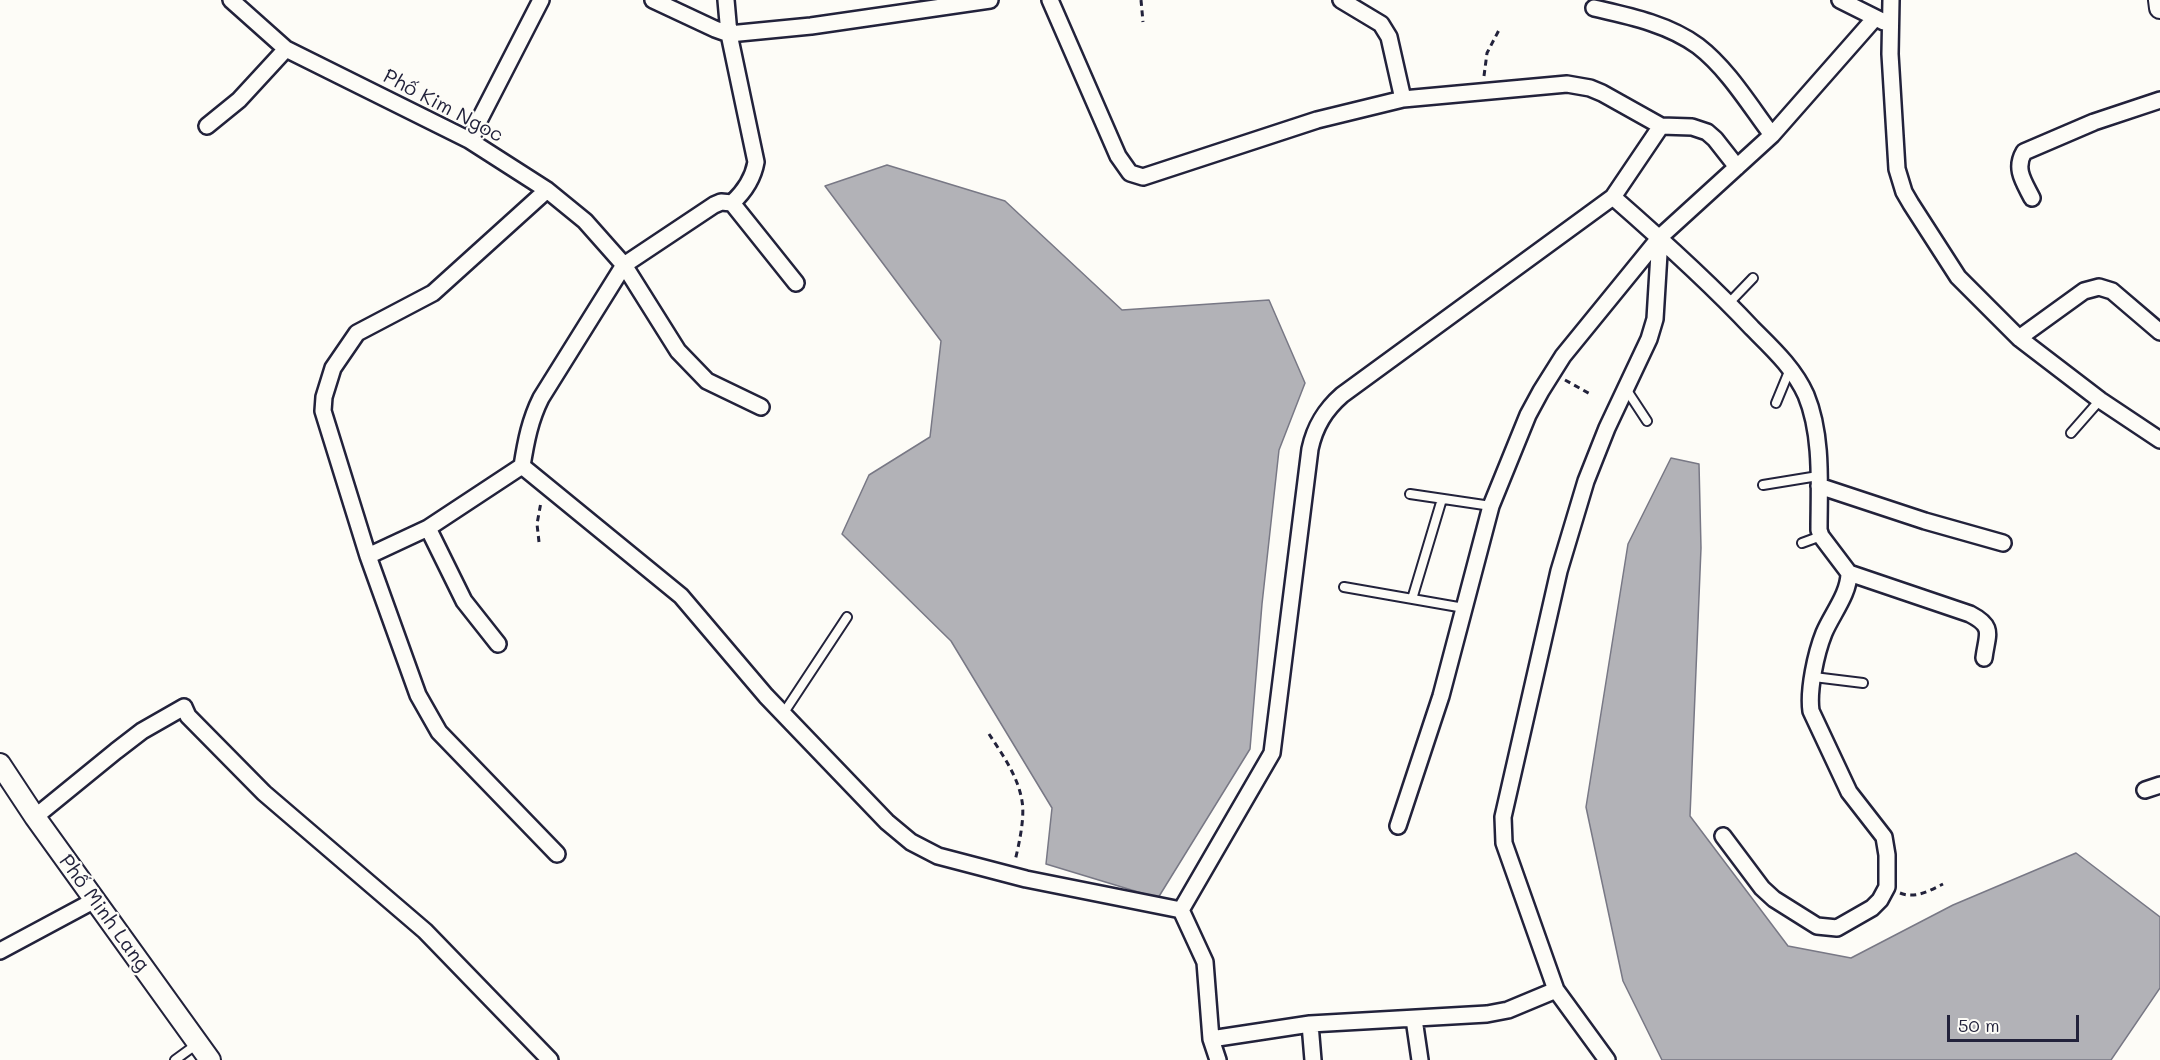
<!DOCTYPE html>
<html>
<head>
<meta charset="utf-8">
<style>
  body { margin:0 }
  #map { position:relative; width:2160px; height:1060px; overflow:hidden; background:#fdfcf7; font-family:Mali,sans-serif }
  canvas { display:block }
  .scale { position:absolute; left:1947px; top:1015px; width:132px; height:27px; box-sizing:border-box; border:3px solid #22223b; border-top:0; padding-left:8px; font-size:18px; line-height:21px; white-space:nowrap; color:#22223b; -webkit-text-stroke:4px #fdfcf7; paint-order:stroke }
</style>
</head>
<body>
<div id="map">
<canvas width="2160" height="1060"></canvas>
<div class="scale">50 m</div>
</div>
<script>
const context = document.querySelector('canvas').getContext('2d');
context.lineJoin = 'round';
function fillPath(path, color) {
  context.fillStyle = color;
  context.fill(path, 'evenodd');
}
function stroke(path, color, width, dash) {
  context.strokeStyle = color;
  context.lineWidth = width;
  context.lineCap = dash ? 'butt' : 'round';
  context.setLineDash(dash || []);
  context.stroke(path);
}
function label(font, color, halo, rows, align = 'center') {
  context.font = font + ' Mali,sans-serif';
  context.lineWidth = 4.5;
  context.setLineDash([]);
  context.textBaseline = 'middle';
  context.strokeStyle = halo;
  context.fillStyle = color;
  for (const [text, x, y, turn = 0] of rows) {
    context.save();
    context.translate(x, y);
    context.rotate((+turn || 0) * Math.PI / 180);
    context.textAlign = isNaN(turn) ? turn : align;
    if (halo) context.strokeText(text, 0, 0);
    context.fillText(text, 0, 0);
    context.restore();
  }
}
const water = new Path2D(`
  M 887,165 L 1005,201 L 1122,310 L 1269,300 L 1305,383 L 1279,450 L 1262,604 L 1250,749 L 1158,898 L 1046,864 L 1052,808 L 951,641 L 842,534 L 869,475 L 930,437 L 941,341 L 825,186 Z
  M 1671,458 L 1699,464 L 1701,548 L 1690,816 L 1788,946 L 1851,958 L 1953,905 L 2076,853 L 2160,917 L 2160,988 L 2111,1060 L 1662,1060 L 1623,981 L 1586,807 L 1628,544 Z`);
fillPath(water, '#b2b2b7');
stroke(water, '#787885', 1.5);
const service = new Path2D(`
  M 1729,303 L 1753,278
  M 1626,389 L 1647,421
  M 1776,403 L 1790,369
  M 2071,433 L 2100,400
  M 1763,485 L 1818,476
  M 1410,494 L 1491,506
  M 1802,543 L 1821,536
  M 1344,587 L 1464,608
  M 1412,599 L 1442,499
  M 1814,677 L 1863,683
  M 783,714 L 847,617
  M 175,1060 L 197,1044`);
const minor = new Path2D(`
  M 231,0 L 286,49 L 469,140 L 547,190 L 585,221 L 624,265 L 678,351 L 707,381 L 761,407
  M 653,0 L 715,29 L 729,34 L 811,26 L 990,0
  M 726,0 L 729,34 L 756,162 C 753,179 745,191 732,203
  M 1050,0 L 1118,156 L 1130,173 L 1143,177 L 1317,120 L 1403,99 L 1567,84 L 1590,88 L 1602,93 L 1661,126 L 1692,127 L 1707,132 L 1715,139 L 1737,167
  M 1341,0 L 1381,24 L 1389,37 L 1403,99
  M 1840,0 L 1884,22
  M 1891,0 L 1890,54 L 1897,169 L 1904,192 L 1911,204 L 1958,277 L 2019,338 L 2100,400 L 2160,440
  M 1594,8 C 1629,16 1668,24 1698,46 C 1728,69 1750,106 1772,135
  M 207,126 L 239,100 L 286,49
  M 469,140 L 541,0
  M 547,190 L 433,293 L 357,333 L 333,368 L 324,397 L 323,411 L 368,556 L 418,695 L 439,732 L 557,854
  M 1613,197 C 1661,239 1708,281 1752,328 C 1772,348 1794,368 1806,395 C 1823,436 1819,487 1819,530 L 1821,536 L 1849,573 L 1970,614 C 1995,627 1987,634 1984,658
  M 2032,198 C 2024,182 2014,169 2024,152 L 2094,122 L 2160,100
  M 2019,338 L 2084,291 L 2099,287 L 2112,291 L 2160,332
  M 522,466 L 681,596 L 766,696 L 887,822 L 911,842 L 938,856 L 1026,879 L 1181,910
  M 1819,486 L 1925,521 L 2003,543
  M 428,528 L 464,601 L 498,644
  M 368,556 L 428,528 L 522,466 C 526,441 530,420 541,398 L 624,265 L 714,205 L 721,202 L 732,203 L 796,283
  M 2145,790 L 2160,785
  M 35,817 L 116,751 L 142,731 L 184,707 L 188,716 L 264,793 L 425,931 L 550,1060
  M 1398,826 L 1441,696 L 1491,506 L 1528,415 L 1541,391 L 1563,356 L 1660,237 L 1772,135 L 1875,18
  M 1723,836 L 1762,888 L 1774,899 L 1817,926 L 1837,928 L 1872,908 L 1880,900 L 1887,887 L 1887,855 L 1884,837 L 1849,792 L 1811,711 C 1808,690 1816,653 1824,633 C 1832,614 1849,594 1849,573
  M 1181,910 L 1272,753 L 1310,449 C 1315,426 1325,410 1342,395 L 1613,197 L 1661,126
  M 1181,910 L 1205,962 L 1211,1039 L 1218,1060
  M 0,951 L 95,900
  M 1414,1019 L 1420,1060
  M 1310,1024 L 1313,1060
  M 1211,1039 L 1310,1024 L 1487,1014 L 1508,1010 L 1556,990
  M 1607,1060 L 1556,990 L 1504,843 L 1503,817 L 1559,571 L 1586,481 L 1607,428 L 1649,339 L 1655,319 L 1660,237`);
const tertiary = new Path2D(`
  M 2159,0 L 2160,8
  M 0,764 L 35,817 L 210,1060`);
stroke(service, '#22223b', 12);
stroke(minor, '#22223b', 20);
stroke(tertiary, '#22223b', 24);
stroke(new Path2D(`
  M 1141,0 L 1143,22
  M 1484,76 L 1487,53 L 1499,30
  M 1565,380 L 1592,395
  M 539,542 L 537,524 L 541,502
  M 989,734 C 1002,754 1018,776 1022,801 C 1025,818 1019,844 1015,861
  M 1900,893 C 1915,899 1929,891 1943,884`), '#22223b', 3, [6, 4.5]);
stroke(service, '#fdfcf7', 8);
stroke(minor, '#fdfcf7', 15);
stroke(tertiary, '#fdfcf7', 20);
label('20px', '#22223b', '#fdfcf7', [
  ["Phố Kim Ngọc",443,106,28],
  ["Phố Minh Lang",104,913,54]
]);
</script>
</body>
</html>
